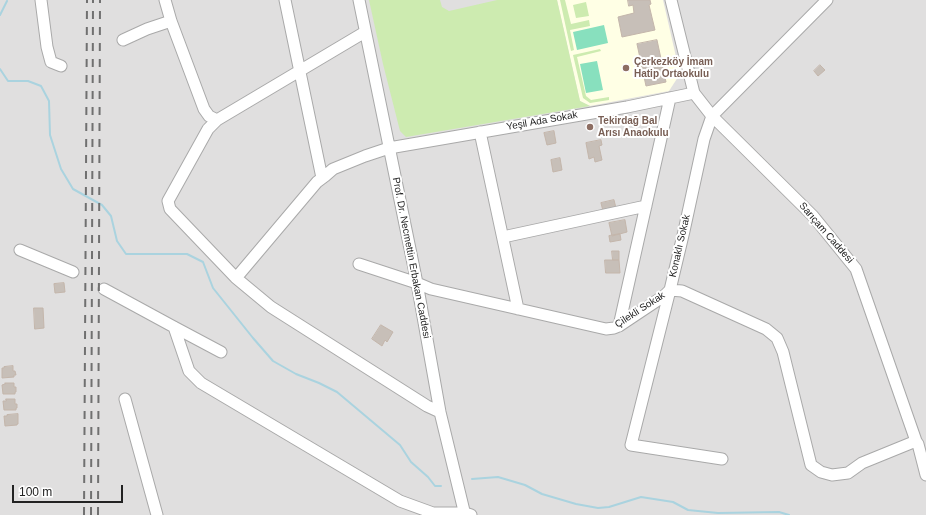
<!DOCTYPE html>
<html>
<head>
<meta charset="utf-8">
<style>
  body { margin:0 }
  #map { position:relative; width:926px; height:515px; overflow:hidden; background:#f2efe9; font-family:Helvetica,sans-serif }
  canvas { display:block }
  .scale { position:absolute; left:12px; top:485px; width:111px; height:18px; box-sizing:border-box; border:2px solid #222; border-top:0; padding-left:5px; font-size:12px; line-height:14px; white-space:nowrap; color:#222; -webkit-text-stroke:3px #fff; paint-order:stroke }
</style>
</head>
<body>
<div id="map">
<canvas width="926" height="515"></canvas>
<div class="scale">100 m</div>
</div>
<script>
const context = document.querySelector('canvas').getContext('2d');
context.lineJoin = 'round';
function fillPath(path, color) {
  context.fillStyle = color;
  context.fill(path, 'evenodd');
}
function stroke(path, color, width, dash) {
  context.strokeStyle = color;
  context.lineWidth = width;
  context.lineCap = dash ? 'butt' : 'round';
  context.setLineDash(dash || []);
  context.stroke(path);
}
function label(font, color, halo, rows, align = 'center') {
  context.font = font + ' Helvetica,sans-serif';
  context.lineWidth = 4;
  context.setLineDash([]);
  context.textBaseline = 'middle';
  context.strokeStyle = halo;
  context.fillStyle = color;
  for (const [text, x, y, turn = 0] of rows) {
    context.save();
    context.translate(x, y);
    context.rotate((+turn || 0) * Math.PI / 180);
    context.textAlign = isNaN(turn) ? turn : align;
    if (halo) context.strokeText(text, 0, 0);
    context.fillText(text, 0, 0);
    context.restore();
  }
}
fillPath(new Path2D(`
  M 0,0 L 926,0 L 926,515 L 0,515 Z`), '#e0dfdf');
fillPath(new Path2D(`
  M 557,0 L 663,0 L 680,74 L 669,91 L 590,106 L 580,101 Z`), '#ffffe5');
fillPath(new Path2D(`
  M 369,0 L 440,0 L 442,7 L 449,11 L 497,0 L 557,0 L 580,101 L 590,106 L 406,137 L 400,131 L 383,64 Z
  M 560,0 L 565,0 L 571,24 L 589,20 L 590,26 L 570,30 L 574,50 L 571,51 Z
  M 586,2 L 589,16 L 576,18 L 573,5 Z
  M 600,49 L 601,51 L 577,57 L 586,96 L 591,100 L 609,97 L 609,100 L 590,103 L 583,98 L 573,55 Z`), '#cdebb0');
fillPath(new Path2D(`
  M 604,25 L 608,43 L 577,50 L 573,32 Z
  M 597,61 L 603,90 L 586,93 L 580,64 Z`), '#88e0be');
stroke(new Path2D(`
  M 0,15 L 7,1
  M 0,69 L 8,81 L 28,81 L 41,86 L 49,101 L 50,135 L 61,169 L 73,189 L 102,205 L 111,216 L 117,241 L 126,254 L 187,254 L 203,262 L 213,288 L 253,338 L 273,361 L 296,374 L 319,383 L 337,392 L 400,445 L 411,462 L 428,477 L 435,486 L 441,486
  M 472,479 L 498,477 L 525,485 L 542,494 L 576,504 L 598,508 L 609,507 L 641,497 L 673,502 L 688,510 L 718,513 L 779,512 L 789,515`), '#aad3df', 2);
const building = new Path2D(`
  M 628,0 L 650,0 L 651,4 L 649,5 L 655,30 L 622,37 L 618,17 L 634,13 L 633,5 L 629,6 Z
  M 657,40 L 666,82 L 646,86 L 637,44 Z
  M 820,65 L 825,70 L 818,76 L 814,71 Z
  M 554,131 L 556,143 L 547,145 L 544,133 Z
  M 601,140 L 602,145 L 599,146 L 602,160 L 595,162 L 594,157 L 589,159 L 586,143 Z
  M 560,158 L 562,170 L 553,172 L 551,160 Z
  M 614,200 L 616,208 L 603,211 L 601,203 Z
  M 625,220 L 627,232 L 612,236 L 609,223 Z
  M 620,234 L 621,240 L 610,242 L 609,236 Z
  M 612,251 L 619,251 L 619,260 L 613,260 Z
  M 605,260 L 619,260 L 620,273 L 606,273 Z
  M 64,283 L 65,292 L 55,293 L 54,284 Z
  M 34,308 L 43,308 L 44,328 L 35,329 Z
  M 381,325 L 393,332 L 387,342 L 385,340 L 382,346 L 372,339 Z
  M 13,366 L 13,371 L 15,371 L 16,375 L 14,375 L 14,377 L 2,378 L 2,368 L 4,368 L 4,367 Z
  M 5,383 L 14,383 L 14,387 L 16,387 L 16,392 L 15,392 L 15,394 L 3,394 L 2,385 L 5,384 Z
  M 6,399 L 15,399 L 15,404 L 17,404 L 17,408 L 16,408 L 16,410 L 4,410 L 3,401 L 6,401 Z
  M 18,414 L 18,424 L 17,424 L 17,425 L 5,426 L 4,416 L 7,416 L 7,415 Z`);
fillPath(building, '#c7bfb8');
stroke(building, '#c4b6ab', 1);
const minor = new Path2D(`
  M 41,0 L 47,47 L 51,62 L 61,66
  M 165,0 L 171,21 L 204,109 L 209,116 L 217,120 L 365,32
  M 285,0 L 322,178
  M 359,0 L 417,283 L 440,412 L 465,515
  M 671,0 L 694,93 L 712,116 L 813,216 L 856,269 L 916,441 L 918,444 L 926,475
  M 123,40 L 147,29 L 171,21
  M 217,120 L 208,129 L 168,201 L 170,209 L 236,278 L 271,307 L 427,406 L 440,412
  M 480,132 L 518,309
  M 503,237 L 646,206
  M 20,250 L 73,272
  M 359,264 L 417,283 L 431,289 L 606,329 L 614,328 L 619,326 L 664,296 L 670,290
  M 236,278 L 317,182 L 325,176 L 333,169 L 365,156 L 389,148 L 627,107 L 694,93
  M 104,289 L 174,327 L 221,352
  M 670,290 L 682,291 L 766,329 L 777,338 L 783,352 L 811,465 L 821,472 L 832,475 L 848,473 L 862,463 L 916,441
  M 619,326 L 670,98
  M 174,327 L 189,371 L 201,383 L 400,501 L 433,513 L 465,513 L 471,515
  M 125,399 L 157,515
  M 722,459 L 631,445 L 670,290 L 684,231 L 704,139 L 712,116 L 827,0`);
stroke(minor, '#a9a9a9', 13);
stroke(minor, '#fff', 11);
stroke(new Path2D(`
  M 84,515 L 87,0
  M 91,515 L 93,0
  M 98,515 L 100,0`), '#707070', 2, [8, 8]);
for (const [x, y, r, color] of [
  [626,68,4,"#8d6e63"],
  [590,127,4,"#8d6e63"]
]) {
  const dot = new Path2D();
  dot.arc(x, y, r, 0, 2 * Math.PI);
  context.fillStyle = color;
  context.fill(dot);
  stroke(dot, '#fff', 1.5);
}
label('bold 10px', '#785e54', '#fff', [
  ["Çerkezköy İmam",634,62],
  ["Hatip Ortaokulu",634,74],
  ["Tekirdağ Bal",598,121],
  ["Arısı Anaokulu",598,133]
], 'left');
label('10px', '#222', '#fff', [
  ["Yeşil Ada Sokak",542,121,-10],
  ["Sarıçam Caddesi",826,233,49],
  ["Konaklı Sokak",680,246,-77],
  ["Prof. Dr. Necmettin Erbakan Caddesi",411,258,79],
  ["Çilekli Sokak",640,310,-33]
]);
</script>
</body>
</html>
